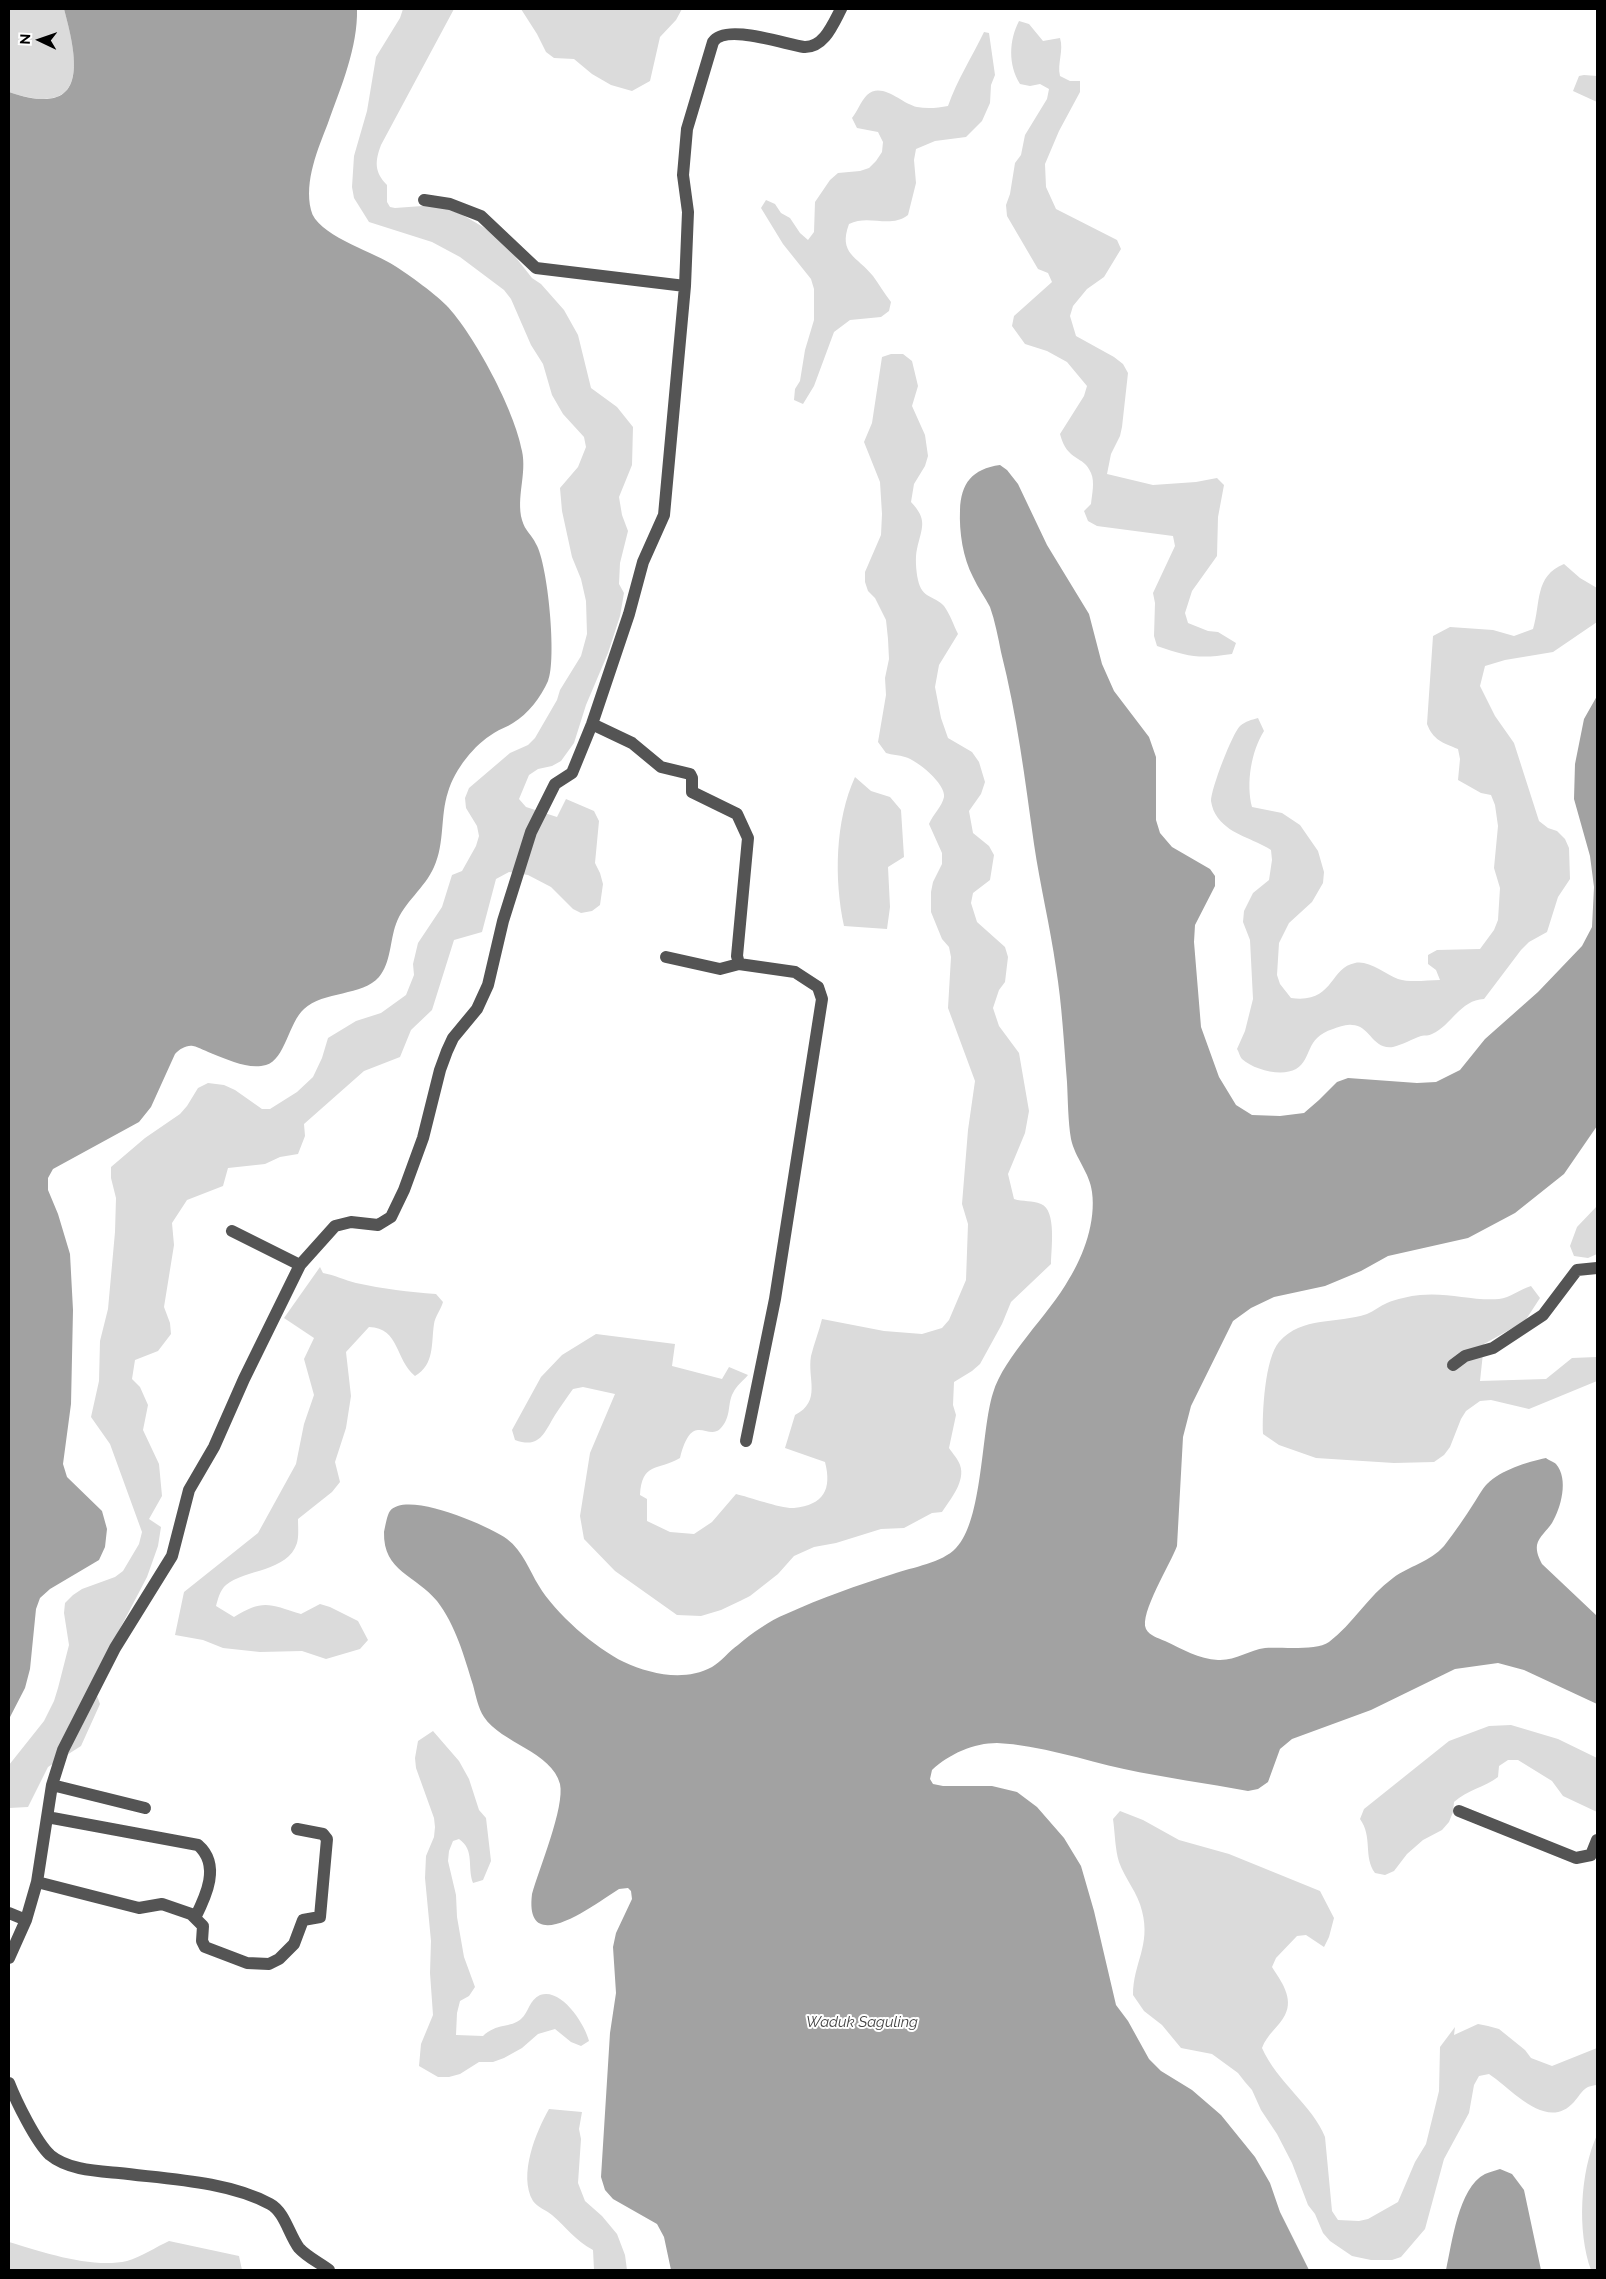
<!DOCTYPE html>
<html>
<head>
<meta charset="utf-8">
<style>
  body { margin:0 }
  #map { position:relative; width:1606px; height:2279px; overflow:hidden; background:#fff; font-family:Raleway,sans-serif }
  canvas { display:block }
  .frame { position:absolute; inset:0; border:10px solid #000; pointer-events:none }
  .north { position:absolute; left:15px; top:15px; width:50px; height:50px; -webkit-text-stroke:4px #fff; paint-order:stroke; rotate:273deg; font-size:14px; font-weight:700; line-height:20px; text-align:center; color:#000 }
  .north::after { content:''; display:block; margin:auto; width:18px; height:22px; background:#000; clip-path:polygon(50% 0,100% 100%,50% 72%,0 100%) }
</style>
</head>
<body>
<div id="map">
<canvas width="1606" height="2279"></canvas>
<div class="frame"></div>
<div class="north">N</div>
</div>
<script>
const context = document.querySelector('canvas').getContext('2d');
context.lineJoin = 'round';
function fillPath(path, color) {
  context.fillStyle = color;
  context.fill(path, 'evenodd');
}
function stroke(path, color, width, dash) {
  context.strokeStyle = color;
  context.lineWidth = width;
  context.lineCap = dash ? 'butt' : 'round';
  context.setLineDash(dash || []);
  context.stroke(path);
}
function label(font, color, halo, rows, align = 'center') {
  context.font = font + ' Raleway,sans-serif';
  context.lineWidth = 4;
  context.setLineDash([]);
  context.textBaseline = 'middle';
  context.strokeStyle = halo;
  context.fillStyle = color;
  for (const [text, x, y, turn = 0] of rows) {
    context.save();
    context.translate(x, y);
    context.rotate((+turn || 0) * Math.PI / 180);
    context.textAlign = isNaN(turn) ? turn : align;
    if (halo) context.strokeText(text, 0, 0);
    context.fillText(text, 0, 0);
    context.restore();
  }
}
fillPath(new Path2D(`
  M 9,9 L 64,9 C 79,63 88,119 9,92 Z
  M 403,9 L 454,9 L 381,145 C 375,161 374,172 387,185 L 387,202 L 390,207 L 395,208 L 436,205 L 461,214 L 495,234 L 510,250 L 532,278 L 541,284 L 564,310 L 578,335 L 591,388 L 617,407 L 633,427 L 632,465 L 619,497 L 622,515 L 628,531 L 620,563 L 619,584 L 624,593 L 620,616 L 608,653 L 586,705 L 574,743 L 561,761 L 552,766 L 538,769 L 529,775 L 519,799 L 526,807 L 557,817 L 566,799 L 594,811 L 599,821 L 595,863 L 600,873 L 603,884 L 600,905 L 592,911 L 581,913 L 573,909 L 551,887 L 528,875 L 509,872 L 496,879 L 482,932 L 454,940 L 432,1010 L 411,1030 L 400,1057 L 364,1071 L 304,1124 L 305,1136 L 298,1154 L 280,1157 L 265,1164 L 228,1168 L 223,1186 L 187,1200 L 172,1223 L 174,1245 L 164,1307 L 170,1323 L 171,1334 L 158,1351 L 135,1360 L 132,1379 L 140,1387 L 148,1405 L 143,1430 L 159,1464 L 162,1496 L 149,1519 L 161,1527 L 158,1546 L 147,1577 L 92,1682 L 100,1704 L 81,1746 L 48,1767 L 28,1807 L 9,1808 L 9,1765 L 44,1721 L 54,1701 L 58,1688 L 69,1645 L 64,1613 L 65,1603 L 73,1595 L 82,1589 L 115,1577 L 123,1571 L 139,1544 L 142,1532 L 110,1444 L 91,1417 L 99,1381 L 100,1341 L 108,1309 L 115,1232 L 116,1198 L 111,1178 L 111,1167 L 145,1138 L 180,1114 L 187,1106 L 198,1088 L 208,1083 L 224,1085 L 235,1090 L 262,1109 L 270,1109 L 297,1092 L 313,1077 L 322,1058 L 328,1038 L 356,1021 L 381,1013 L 406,995 L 414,975 L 413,964 L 418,943 L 442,907 L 452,875 L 462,871 L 476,846 L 479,836 L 477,826 L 466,808 L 465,798 L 469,788 L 510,753 L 528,745 L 535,738 L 557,700 L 560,690 L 581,656 L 587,634 L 586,601 L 581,579 L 572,557 L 562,511 L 560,488 L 578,467 L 586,447 L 584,437 L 563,414 L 552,395 L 543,364 L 531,345 L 511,299 L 504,290 L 460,257 L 432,242 L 369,222 L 354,198 L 352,187 L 354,156 L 367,111 L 376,57 L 400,18 Z
  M 521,9 L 682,9 L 676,20 L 660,37 L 650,81 L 632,91 L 611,85 L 592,74 L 574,59 L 554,58 L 546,52 L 537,34 Z
  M 1019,21 L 1029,24 L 1043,41 L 1060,38 C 1064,51 1057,63 1060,76 L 1070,81 L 1080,81 L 1080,92 L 1059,131 L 1045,164 L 1046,187 L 1056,209 L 1117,240 L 1121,249 L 1104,277 L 1087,289 L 1073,306 L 1070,316 L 1076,336 L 1114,357 L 1123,364 L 1128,373 L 1122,427 L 1120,436 L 1111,454 L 1107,474 L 1153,485 L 1196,482 L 1217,478 L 1224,485 L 1218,517 L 1217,556 L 1192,591 L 1185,613 L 1188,623 L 1208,631 L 1218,632 L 1236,643 L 1232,654 C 1199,659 1189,657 1157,646 L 1154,636 L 1155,603 L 1153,593 L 1175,546 L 1173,536 L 1097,526 L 1088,521 L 1084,511 L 1091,504 C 1092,494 1095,482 1091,473 C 1084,455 1067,462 1060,434 L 1084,396 L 1087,386 L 1067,362 L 1047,351 L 1025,344 L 1012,326 L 1014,316 L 1052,282 L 1048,273 L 1038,269 L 1007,216 L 1006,205 L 1010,194 L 1015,163 L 1021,155 L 1025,135 L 1047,99 L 1049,89 L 1040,84 L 1030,86 L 1020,84 C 1008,65 1009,40 1019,21 Z
  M 984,32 L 989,33 L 995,75 L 991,85 L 990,103 L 982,121 L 966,137 L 935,141 L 916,149 L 914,160 L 916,183 L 908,215 C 890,229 869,214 849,224 C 838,254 857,256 873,276 C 879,284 884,293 891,302 L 889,311 L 881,317 L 850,320 L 834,332 L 814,386 L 803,404 L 794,400 L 795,389 L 800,381 L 805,350 L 814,320 L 814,289 L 811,279 L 783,244 L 761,208 L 766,200 L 775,204 L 781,213 L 790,218 L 800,233 L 808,240 L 814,232 L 815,202 L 830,180 L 838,173 L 860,171 L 869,168 L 876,161 L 882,152 L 883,142 L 878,132 L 857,128 L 852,118 C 857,112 861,101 867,95 C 882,81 902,104 917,107 C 927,109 938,108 948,106 C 957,80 972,57 984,32 Z
  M 1584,75 L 1597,76 L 1597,102 L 1573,91 L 1579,76 Z
  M 891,354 L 903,354 L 912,361 L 918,386 L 912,406 L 925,435 L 928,456 L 925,466 L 914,484 L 911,502 C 928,520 922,527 917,549 C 915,557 916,571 918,580 C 922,599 934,595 944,606 C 950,614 954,626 958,634 L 939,665 L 935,687 L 941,718 L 948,738 L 972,752 L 979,762 L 985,782 L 981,794 L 969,811 L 973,833 L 989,846 L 994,855 L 990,880 L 973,893 L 971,903 L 977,922 L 1005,947 L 1008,957 L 1005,982 L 999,990 L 993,1008 L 999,1026 L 1019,1053 L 1029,1111 L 1025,1133 L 1008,1174 L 1014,1199 C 1023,1202 1032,1200 1041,1204 C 1057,1210 1051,1250 1051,1264 L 1011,1302 L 1002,1324 L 980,1364 L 972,1371 L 954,1382 L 953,1405 L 956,1415 L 949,1448 C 953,1454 958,1459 960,1465 C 966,1481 950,1500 942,1512 L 932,1513 L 904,1528 L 881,1529 L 836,1543 L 814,1547 L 794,1556 L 778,1574 L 750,1596 L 740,1601 L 721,1610 L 701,1616 L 677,1615 L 615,1571 L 584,1539 L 580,1516 L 590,1453 L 615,1394 L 583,1387 L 573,1389 C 567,1397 561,1406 555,1415 C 544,1433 540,1449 515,1440 L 512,1430 L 541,1377 L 562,1355 L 596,1334 L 675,1344 L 672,1366 L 722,1379 L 729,1367 L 748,1375 C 744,1380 736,1386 733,1393 C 727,1404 732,1417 720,1429 C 707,1441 692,1410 680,1458 C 657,1471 642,1462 640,1495 L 647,1499 L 647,1521 L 670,1532 L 694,1534 L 712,1522 L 736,1494 C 749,1497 782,1509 794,1508 C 824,1505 832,1489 825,1462 L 785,1448 L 795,1415 C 822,1401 807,1379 811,1356 C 814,1344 819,1331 822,1319 L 884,1331 L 922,1334 L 942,1328 L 949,1320 L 966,1280 L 968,1224 L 962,1204 L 968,1130 L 975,1081 L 948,1008 L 951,957 L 949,947 L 942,939 L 931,912 L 931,892 L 933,882 L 942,864 L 942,853 L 929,824 C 933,814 942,807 944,797 C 946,784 917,760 905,757 C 899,755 892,755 886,753 L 878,742 L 886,695 L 885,678 L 889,659 L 888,639 L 886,620 L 875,598 L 868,591 L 865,582 L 865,572 L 881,535 L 882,514 L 880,482 L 864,442 L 872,423 L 882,357 Z
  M 1564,564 L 1580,578 L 1597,588 L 1597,622 L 1553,652 L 1505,660 L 1485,666 L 1480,686 L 1495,716 L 1514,743 L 1539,821 L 1548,828 L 1557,831 L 1565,839 L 1569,848 L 1570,879 L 1558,897 L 1547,932 L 1529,942 L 1521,950 L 1484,999 C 1460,1000 1452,1025 1432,1034 C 1429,1036 1425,1035 1421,1036 C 1412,1039 1402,1045 1393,1047 C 1372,1050 1370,1025 1352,1025 C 1346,1024 1339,1027 1333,1029 C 1304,1038 1313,1059 1296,1069 C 1282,1077 1254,1070 1242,1059 C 1240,1057 1239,1052 1237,1049 L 1245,1031 L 1253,999 L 1250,940 L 1243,922 L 1244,911 L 1253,893 L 1269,880 L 1272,860 L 1271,850 C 1253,838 1232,836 1218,818 C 1214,813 1212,807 1211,801 C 1211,789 1232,734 1240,726 C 1246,721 1251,720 1258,718 L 1264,731 C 1251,752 1246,783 1252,807 L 1282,813 L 1300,825 L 1318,851 L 1324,872 L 1323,883 L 1312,902 L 1289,923 L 1279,943 L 1277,975 L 1280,984 L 1291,998 C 1334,1004 1329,968 1355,963 C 1369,960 1385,974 1398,979 C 1411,983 1427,980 1440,980 L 1436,970 L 1428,964 L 1428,955 L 1437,950 L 1480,949 L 1494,930 L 1498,920 L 1500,888 L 1494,868 L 1498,826 L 1495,805 L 1491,795 L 1481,793 L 1458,780 L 1460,759 L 1458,749 C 1443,743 1433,740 1427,724 L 1433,636 L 1450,627 L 1493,630 L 1514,636 L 1533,629 C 1541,604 1534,576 1564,564 Z
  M 855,777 L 871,791 L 890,797 L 901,810 L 904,857 L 888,867 L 890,907 L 887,929 L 844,926 C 834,879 835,821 855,777 Z
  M 1597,1206 L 1597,1254 L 1588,1258 L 1574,1256 L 1570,1246 L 1577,1227 Z
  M 320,1267 L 323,1273 C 335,1275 344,1280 356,1283 C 383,1289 409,1292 436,1294 L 443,1302 C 441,1309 435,1317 434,1324 C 431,1344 435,1364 415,1376 C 395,1360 400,1328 369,1327 L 346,1352 L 351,1396 L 346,1428 L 335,1462 L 340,1482 L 332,1492 L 298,1519 C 298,1527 299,1536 297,1543 C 288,1572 245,1569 226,1585 C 220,1590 218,1599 216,1606 L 234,1617 C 263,1599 269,1604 301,1614 L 320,1604 L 330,1607 L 358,1621 L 368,1640 L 360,1649 L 326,1659 L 302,1651 L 260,1652 L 223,1648 L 203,1640 L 175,1635 L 184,1592 L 258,1533 L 296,1464 L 304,1424 L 314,1395 L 304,1359 L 314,1338 L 284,1318 Z
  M 1531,1286 L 1540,1298 L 1525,1321 L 1484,1344 L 1480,1381 L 1546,1379 L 1572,1358 L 1597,1357 L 1597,1381 L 1529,1409 L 1491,1400 L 1480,1401 L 1466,1411 L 1461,1419 L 1450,1447 L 1444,1455 L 1434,1462 L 1394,1463 L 1316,1458 L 1279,1445 L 1263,1434 C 1262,1413 1265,1358 1279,1342 C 1302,1316 1337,1324 1367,1314 C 1374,1311 1380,1306 1387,1303 C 1396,1299 1410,1296 1420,1295 C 1447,1292 1473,1301 1499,1299 C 1510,1298 1520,1289 1531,1286 Z
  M 1511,1725 L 1558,1739 L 1597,1758 L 1597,1812 L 1563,1796 L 1552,1781 L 1518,1760 L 1508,1760 L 1499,1766 L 1498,1777 C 1485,1787 1467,1790 1454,1802 L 1453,1812 L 1449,1822 L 1442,1830 L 1423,1840 L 1407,1854 L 1394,1871 L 1385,1875 L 1375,1873 C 1363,1857 1373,1837 1360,1819 L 1364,1809 L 1449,1741 L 1489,1726 Z
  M 433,1731 L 459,1761 L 469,1779 L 479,1810 L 486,1818 L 491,1861 L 483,1880 L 473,1883 C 467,1867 475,1850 459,1839 L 453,1841 L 449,1851 L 448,1861 L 456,1895 L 457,1917 L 464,1957 L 475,1987 L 469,1996 L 460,2001 L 457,2013 L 456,2035 L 483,2036 C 496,2023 511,2028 521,2019 C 529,2012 529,2000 540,1995 C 561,1987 585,2024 589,2041 L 581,2046 L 571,2042 L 555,2029 L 538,2034 L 522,2048 L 504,2058 L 493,2062 L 479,2062 L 460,2074 L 449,2077 L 438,2077 L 419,2066 L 421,2044 L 433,2015 L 430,1973 L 431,1941 L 425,1878 L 426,1856 L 434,1837 L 435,1827 L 434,1818 L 416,1768 L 415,1758 L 418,1741 Z
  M 1120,1811 L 1143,1820 L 1179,1840 L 1229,1854 L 1320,1891 L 1334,1918 L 1329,1937 L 1324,1947 L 1306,1935 L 1297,1936 L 1276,1958 L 1272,1967 C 1281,1981 1294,1998 1285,2015 C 1279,2027 1267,2034 1262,2048 C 1277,2082 1313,2106 1325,2137 L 1332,2211 L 1338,2220 L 1359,2221 L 1368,2219 L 1398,2202 L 1415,2162 L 1426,2144 L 1439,2091 L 1440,2047 L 1455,2027 L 1454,2035 L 1478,2024 L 1488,2026 L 1499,2029 L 1525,2050 L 1531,2058 L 1552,2066 L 1597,2048 L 1597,2085 C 1583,2086 1582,2093 1574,2102 C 1547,2132 1513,2090 1489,2074 L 1479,2076 L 1474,2085 L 1469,2113 L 1444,2159 L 1425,2229 L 1401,2257 L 1392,2260 L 1371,2260 L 1352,2256 L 1330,2241 L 1323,2233 L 1315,2214 L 1308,2205 L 1292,2163 L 1277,2134 L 1261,2110 L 1252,2090 L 1245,2082 L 1238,2073 L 1212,2054 L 1181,2048 L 1162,2025 L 1144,2011 L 1133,1995 C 1133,1963 1151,1946 1142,1911 C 1138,1893 1125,1879 1119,1862 C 1115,1849 1115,1833 1113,1819 Z
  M 549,2109 L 582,2112 L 579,2129 L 581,2139 L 578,2183 L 585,2201 L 602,2216 L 617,2234 L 625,2255 L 627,2270 L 594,2270 L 593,2250 C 575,2240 567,2228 552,2215 C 546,2210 537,2207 533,2201 C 518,2175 536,2132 549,2109 Z
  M 1597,2135 L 1597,2270 L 1591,2270 C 1577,2232 1580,2172 1597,2135 Z
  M 169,2241 L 239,2256 L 242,2270 L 9,2270 L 9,2242 C 42,2252 92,2269 127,2261 C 141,2257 156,2247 169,2241 Z`), '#dbdbdb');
fillPath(new Path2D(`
  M 64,9 L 357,9 C 358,47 341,87 328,123 C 318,149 304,181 311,210 C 316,234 370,251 390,263 C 405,272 433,292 446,305 C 474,334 515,411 522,451 C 527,474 516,497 522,520 C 525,531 532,535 536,544 C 548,564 557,660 548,681 C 541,697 528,714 513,723 C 507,727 500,729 494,733 C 474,745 455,769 448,792 C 440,816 445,843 434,867 C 425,888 404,902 396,924 C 390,940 391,963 379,977 C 363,996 323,991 304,1009 C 289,1022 285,1060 266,1065 C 249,1070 229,1060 213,1054 C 207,1052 199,1047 193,1046 C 186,1045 180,1049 175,1054 L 151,1107 L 139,1122 L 53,1169 L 48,1178 L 48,1190 L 58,1214 L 70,1254 L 73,1310 L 71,1404 L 63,1464 L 67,1477 L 102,1511 L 107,1529 L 105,1547 L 99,1560 L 50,1589 L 40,1598 L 36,1609 L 30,1669 L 25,1688 L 9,1719 L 9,92 C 88,119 79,64 64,9 Z
  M 1000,465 L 1007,470 L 1018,484 L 1047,545 L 1089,614 L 1102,664 L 1114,691 L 1149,737 L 1156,757 L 1156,820 L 1160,833 L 1172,847 L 1210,869 L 1215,876 L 1215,886 L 1195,925 L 1194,942 L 1201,1027 L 1219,1077 L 1236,1105 L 1252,1115 L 1280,1116 L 1304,1113 L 1319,1100 L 1337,1082 L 1348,1078 L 1417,1083 L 1436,1082 L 1460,1070 L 1485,1039 L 1538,992 L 1582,946 L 1592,927 L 1594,887 L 1590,856 L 1574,799 L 1575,764 L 1584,719 L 1597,696 L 1597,1126 L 1564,1174 L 1515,1213 L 1468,1238 L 1388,1256 L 1361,1271 L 1325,1286 L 1274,1297 L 1251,1308 L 1233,1321 L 1191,1406 L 1183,1437 L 1177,1546 C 1171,1563 1139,1614 1146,1629 C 1150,1636 1158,1638 1165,1641 C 1182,1649 1199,1659 1218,1660 C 1235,1661 1249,1650 1265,1648 C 1282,1647 1316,1651 1329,1642 C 1353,1624 1368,1596 1393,1578 C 1409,1566 1430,1562 1444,1546 C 1455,1532 1465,1517 1474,1503 C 1478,1497 1482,1489 1487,1484 C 1501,1470 1527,1462 1546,1458 C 1548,1460 1554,1462 1556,1464 C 1569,1479 1561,1508 1552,1523 C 1547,1531 1539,1536 1537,1545 C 1536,1552 1539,1558 1542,1564 L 1597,1616 L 1597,1704 L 1524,1670 L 1498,1663 L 1455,1669 L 1371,1710 L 1292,1739 L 1280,1749 L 1268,1782 L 1258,1789 L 1248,1791 C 1207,1783 1165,1778 1124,1769 C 1083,1760 1040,1745 997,1743 C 974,1743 949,1754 932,1770 L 930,1779 L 933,1784 L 943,1786 L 992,1786 L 1017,1792 L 1037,1807 L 1064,1838 L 1081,1866 L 1094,1911 L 1116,2005 L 1128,2021 L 1149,2059 L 1161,2071 L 1192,2090 L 1221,2115 L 1255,2157 L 1270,2183 L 1280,2212 L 1309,2270 L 671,2270 L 664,2237 L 657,2224 L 613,2199 L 605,2190 L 601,2177 L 610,2033 L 616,1993 L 613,1947 L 616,1933 L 632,1899 L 631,1891 L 628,1888 L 619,1889 C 596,1903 524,1960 532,1894 C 539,1869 565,1807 560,1784 C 552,1752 501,1743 484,1717 C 478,1708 476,1696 473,1685 C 464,1656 456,1626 437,1601 C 416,1575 383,1572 384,1532 C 385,1527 387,1515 390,1511 C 407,1490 489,1526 507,1539 C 523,1551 529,1570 539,1586 C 555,1613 595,1648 624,1662 C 650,1674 684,1682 712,1667 C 721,1662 729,1651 738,1645 C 752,1633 769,1621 786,1614 C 821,1598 858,1585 893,1574 C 913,1567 942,1563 956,1548 C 983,1521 981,1430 993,1393 C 1004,1356 1049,1315 1069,1279 C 1084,1255 1096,1221 1092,1192 C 1090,1173 1075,1158 1071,1139 C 1068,1121 1068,1101 1067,1082 C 1064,1044 1062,1005 1056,968 C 1050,926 1040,885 1034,844 C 1025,779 1017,715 1001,652 C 998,637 995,621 990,607 C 985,597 978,588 973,577 C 963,558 959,532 960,510 C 961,483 972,469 1000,465 Z
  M 1500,2169 L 1512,2174 L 1524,2190 L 1541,2270 L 1446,2270 C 1452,2244 1458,2188 1485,2174 C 1489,2172 1495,2171 1500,2169 Z`), '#a2a2a2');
stroke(new Path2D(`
  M 424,200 L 450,204 L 481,216 L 536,268 L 685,286
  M 592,724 L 632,743 L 661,767 L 690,774 L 692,778 L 692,792 L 737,814 L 748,838 L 737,956 L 739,964 L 795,972 L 818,987 L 822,999 L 775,1299 L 746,1441
  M 666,957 L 720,969 L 739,964
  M 232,1231 L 300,1265
  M 1453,1365 L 1465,1356 L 1493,1348 L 1543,1315 L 1577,1270 L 1597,1268
  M 52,1785 L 145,1808
  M 1459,1811 L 1576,1858 L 1591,1855 L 1597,1840
  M 47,1817 L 198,1845 C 221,1865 206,1896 195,1918
  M 37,1882 L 139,1908 L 162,1904 L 191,1914 L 203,1926 L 202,1941 L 205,1947 L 247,1963 L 269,1964 L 279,1959 L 294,1944 L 303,1920 L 320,1917 L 327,1839 L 323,1834 L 297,1829
  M 9,1913 L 26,1920
  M 9,1958 L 26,1920 L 37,1882 L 52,1785 L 63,1750 L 115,1648 L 172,1556 L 189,1490 L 214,1447 L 244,1379 L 300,1265 L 335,1226 L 351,1222 L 378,1225 L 391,1217 L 404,1190 L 423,1138 L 440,1070 L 447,1051 L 453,1038 L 477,1009 L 488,985 L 503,921 L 531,832 L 555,784 L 572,773 L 592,724 L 629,614 L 643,562 L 664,515 L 685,286 L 688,212 L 683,175 L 687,129 L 713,42 C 725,23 784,44 804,47 C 824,48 833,24 841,9
  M 9,2083 C 16,2101 36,2142 50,2155 C 68,2170 97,2171 119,2173 C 167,2179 227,2181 270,2204 C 285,2212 289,2235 299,2248 C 307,2257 320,2263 329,2270`), '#545454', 12);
label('italic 15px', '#434343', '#fff', [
  ["Waduk Saguling",862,2022]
]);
</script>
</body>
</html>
